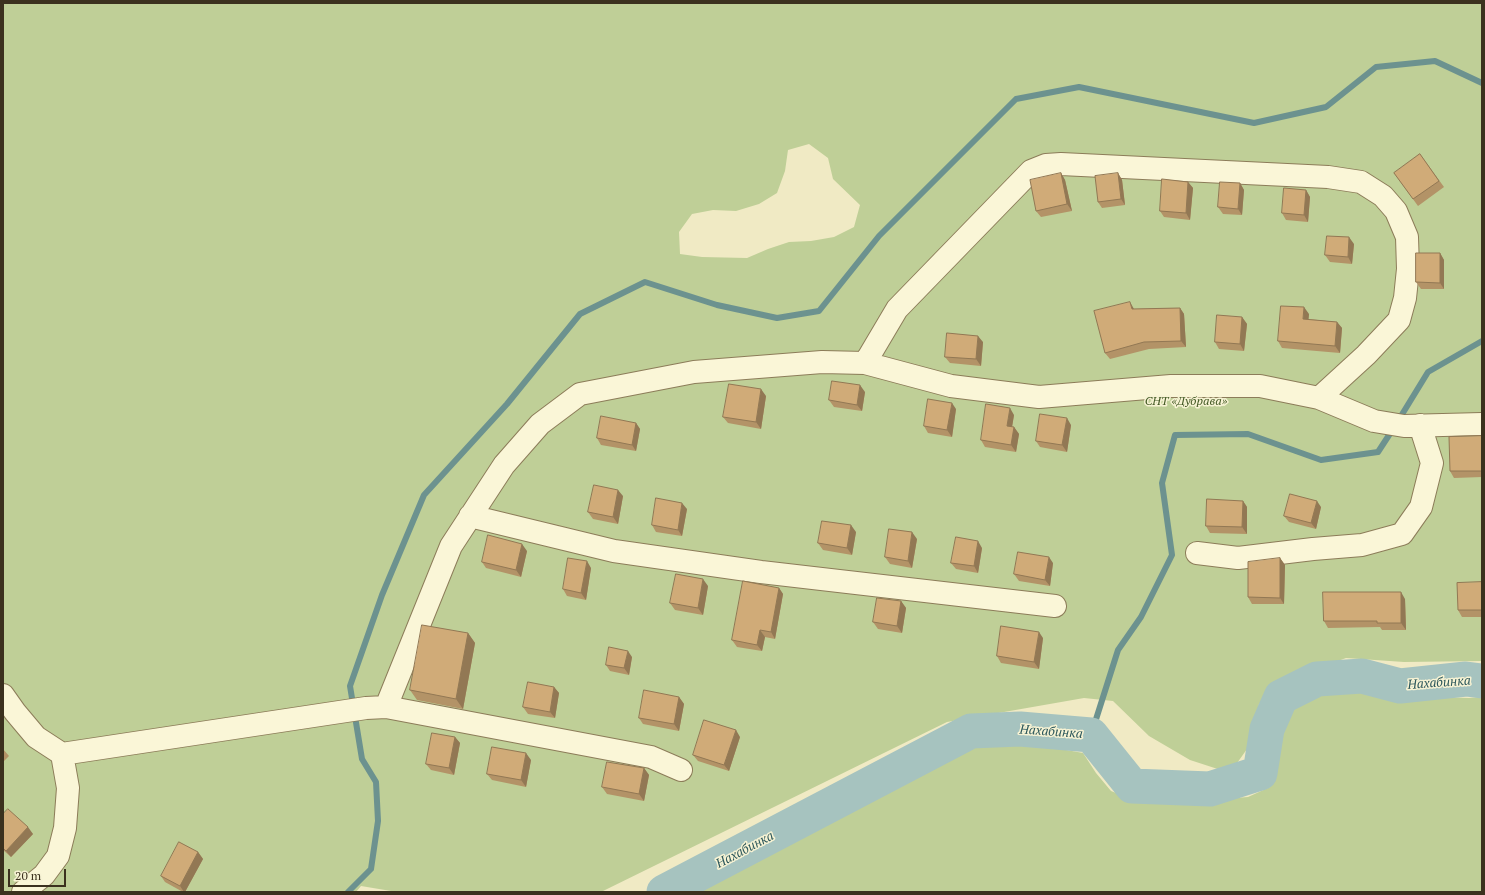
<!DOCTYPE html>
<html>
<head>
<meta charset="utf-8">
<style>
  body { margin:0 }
  #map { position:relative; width:1485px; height:895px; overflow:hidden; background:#f0eac4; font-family:"PT Serif",serif }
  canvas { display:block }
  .frame { position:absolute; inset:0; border:4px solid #3b311e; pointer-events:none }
  .scale { position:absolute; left:8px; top:869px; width:58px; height:18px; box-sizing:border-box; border:2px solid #3b311e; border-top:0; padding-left:5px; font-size:12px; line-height:14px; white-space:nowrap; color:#3b311e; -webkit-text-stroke:3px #f7f3d4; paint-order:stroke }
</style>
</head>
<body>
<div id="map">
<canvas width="1485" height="895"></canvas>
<div class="frame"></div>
<div class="scale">20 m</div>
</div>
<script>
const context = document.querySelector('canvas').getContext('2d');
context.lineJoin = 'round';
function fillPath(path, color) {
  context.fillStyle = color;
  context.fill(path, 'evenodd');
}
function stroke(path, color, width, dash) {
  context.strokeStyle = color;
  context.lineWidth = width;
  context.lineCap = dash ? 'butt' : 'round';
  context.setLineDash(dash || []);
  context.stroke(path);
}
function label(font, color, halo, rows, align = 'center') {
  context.font = font + ' "PT Serif",serif';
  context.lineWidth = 3;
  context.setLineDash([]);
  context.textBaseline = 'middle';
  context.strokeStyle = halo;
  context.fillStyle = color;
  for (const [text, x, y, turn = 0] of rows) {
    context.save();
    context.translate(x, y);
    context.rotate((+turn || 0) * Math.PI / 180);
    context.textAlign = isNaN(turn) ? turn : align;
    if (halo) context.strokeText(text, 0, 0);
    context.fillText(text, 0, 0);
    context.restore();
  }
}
fillPath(new Path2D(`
  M 3,3 L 1482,3 L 1482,661 L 1404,662 L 1346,658 L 1295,677 L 1259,704 L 1252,742 L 1230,773 L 1190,760 L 1149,736 L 1113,701 L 1084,698 L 947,722 L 601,892 L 397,892 L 361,886 L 356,892 L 3,892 ZM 809,144 L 828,158 L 833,179 L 860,205 L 854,227 L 834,237 L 811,241 L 789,242 L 768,249 L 747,258 L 702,257 L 680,254 L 679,232 L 692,214 L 713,210 L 736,211 L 759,204 L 777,193 L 785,171 L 788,150 Z
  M 1358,691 L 1403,696 L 1469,698 L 1482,697 L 1482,892 L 685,892 L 779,844 L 939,755 L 994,737 L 1016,738 L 1038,745 L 1083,753 L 1096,773 L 1111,791 L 1134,800 L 1158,804 L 1248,797 L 1270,787 L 1277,766 L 1282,725 L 1292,706 L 1312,695 Z`), '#bfcf97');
stroke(new Path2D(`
  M 1398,421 L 1428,372 L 1482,341
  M 1091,735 L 1118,650 L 1141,617 L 1172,555 L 1162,483 L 1175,435 L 1248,434 L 1321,460 L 1378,452 L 1393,429
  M 348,892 L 371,869 L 378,821 L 376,782 L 362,759 L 350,686 L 382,595 L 424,495 L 507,404 L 580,314 L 645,282 L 717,305 L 777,318 L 819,311 L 879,236 L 1016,99 L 1079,87 L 1254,123 L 1326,107 L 1376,67 L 1435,61 L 1482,83`), '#6c928f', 6);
stroke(new Path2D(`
  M 664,892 L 971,731 L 1020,729 L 1091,735 L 1132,786 L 1210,789 L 1260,773 L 1267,729 L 1281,697 L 1317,679 L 1362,676 L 1400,686 L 1466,679 L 1482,681`), '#a6c3bf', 35);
const minor = new Path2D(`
  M 865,363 L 897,309 L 1031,171 L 1046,165 L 1061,164 L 1328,177 L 1361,182 L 1383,196 L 1396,211 L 1407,237 L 1408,269 L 1405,298 L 1399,320 L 1366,355 L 1319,398
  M 470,516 L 614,551 L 761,572 L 1055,606
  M 1197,553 L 1238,558 L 1313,549 L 1362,545 L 1402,534 L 1421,507 L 1432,463 L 1420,425
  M 3,695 L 15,712 L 36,737 L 62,754 L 366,708 L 386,707 L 451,546 L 504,465 L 540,424 L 580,394 L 694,372 L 822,362 L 865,363 L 951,386 L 1039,397 L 1171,386 L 1260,386 L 1319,398 L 1374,421 L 1404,426 L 1482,424
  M 386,707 L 651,757 L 681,770
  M 23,892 L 44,875 L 58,856 L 65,828 L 68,788 L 62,754`);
stroke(minor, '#8c7c59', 24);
stroke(minor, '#faf6d7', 22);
fillPath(new Path2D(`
  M 1420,154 L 1444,187 L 1418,206 L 1394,173 Z
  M 1061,173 L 1065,180 L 1072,211 L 1041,217 L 1036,211 Z
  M 1118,173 L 1122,180 L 1125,205 L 1102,208 L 1098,202 Z
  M 1188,182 L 1193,188 L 1190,220 L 1164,217 L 1160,211 Z
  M 1240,183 L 1244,190 L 1242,215 L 1223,214 L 1218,207 Z
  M 1306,190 L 1310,197 L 1308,222 L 1286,220 L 1282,213 Z
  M 1354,244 L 1352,264 L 1330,262 L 1325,255 Z
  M 1440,253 L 1444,260 L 1444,289 L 1421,289 L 1416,282 Z
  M 1180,308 L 1184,314 L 1186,347 L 1149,349 L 1110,359 L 1105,353 L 1134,309 Z
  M 1309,314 L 1308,319 L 1337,322 L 1342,328 L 1340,353 L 1282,348 L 1278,341 Z
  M 1242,317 L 1247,324 L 1244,351 L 1219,349 L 1215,342 Z
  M 983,342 L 981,366 L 950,363 L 945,357 Z
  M 865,392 L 862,411 L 834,407 L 829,400 Z
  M 766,396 L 761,429 L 728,423 L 723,417 Z
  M 956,409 L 952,437 L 928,433 L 924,426 Z
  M 1014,415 L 1012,427 L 1014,427 L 1019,434 L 1016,452 L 985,447 L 981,440 Z
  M 636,423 L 640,429 L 636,451 L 601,445 L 597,438 Z
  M 1071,425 L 1067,452 L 1040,447 L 1036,441 Z
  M 1482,436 L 1482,477 L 1454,478 L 1450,471 Z
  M 623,496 L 618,524 L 593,519 L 588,512 Z
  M 1243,501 L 1247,507 L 1247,534 L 1210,533 L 1206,526 Z
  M 1321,507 L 1316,529 L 1289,522 L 1284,516 Z
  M 687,509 L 682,536 L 656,532 L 652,525 Z
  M 856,532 L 852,555 L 823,550 L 818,543 Z
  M 917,539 L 912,568 L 890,564 L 885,557 Z
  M 982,548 L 978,573 L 956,569 L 951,563 Z
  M 527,551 L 521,577 L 486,568 L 482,562 Z
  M 1280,558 L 1285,565 L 1284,604 L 1252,604 L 1248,597 Z
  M 1053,563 L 1050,586 L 1019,581 L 1014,574 Z
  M 591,568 L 586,600 L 567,596 L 563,589 Z
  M 1482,582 L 1482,617 L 1462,617 L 1458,610 Z
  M 708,586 L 703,615 L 675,610 L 670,603 Z
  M 779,588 L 783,594 L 775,639 L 765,637 L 762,651 L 737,647 L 732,640 Z
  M 1405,599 L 1406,630 L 1382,630 L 1380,627 L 1328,628 L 1324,621 Z
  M 901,601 L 906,608 L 902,633 L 878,629 L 873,622 Z
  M 468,633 L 475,643 L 463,709 L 417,700 L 410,690 Z
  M 1043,638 L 1039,669 L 1001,663 L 997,656 Z
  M 632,657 L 629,675 L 610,671 L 606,665 Z
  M 554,687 L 559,693 L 555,718 L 528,714 L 523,707 Z
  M 679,697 L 684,704 L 679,731 L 643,724 L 639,718 Z
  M 455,737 L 460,743 L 454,775 L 431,770 L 426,764 Z
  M 740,737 L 729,771 L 698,761 L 693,755 Z
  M 3,749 L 9,756 L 3,762 Z
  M 531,760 L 526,787 L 492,780 L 487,774 Z
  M 644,768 L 649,775 L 644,801 L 607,794 L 602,787 Z
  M 3,814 L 33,834 L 11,857 L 3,850 Z
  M 198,852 L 203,859 L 185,892 L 183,892 L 165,882 L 161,876 Z`), '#b39367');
fillPath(new Path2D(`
  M 1061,173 L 1065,180 L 1072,211 L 1067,204 Z
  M 1118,173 L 1122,180 L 1125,205 L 1121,199 Z
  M 1188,182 L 1193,188 L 1190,220 L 1186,213 Z
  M 1240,183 L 1244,190 L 1242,215 L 1238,209 Z
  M 1306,190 L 1310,197 L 1308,222 L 1304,215 Z
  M 1349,237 L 1354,244 L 1352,264 L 1348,257 Z
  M 1440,253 L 1444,260 L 1444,289 L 1440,283 Z
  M 1130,302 L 1134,309 L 1136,316 L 1132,309 Z
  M 1304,307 L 1309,314 L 1308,326 L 1303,319 Z
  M 1180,308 L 1184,314 L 1186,347 L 1181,341 Z
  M 1242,317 L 1247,324 L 1244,351 L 1240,344 Z
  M 1337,322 L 1342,328 L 1340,353 L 1335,346 Z
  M 978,336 L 983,342 L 981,366 L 976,359 Z
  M 860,385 L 865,392 L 862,411 L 857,405 Z
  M 761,389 L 766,396 L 761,429 L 756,422 Z
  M 952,403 L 956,409 L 952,437 L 947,430 Z
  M 1010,408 L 1014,415 L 1011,433 L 1007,426 Z
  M 1067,418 L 1071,425 L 1067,452 L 1062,445 Z
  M 636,423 L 640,429 L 636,451 L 632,445 Z
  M 1014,427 L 1019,434 L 1016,452 L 1011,445 Z
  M 618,490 L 623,496 L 618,524 L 613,517 Z
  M 1243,501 L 1247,507 L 1247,534 L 1242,527 Z
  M 1317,501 L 1321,507 L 1316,529 L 1311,523 Z
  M 682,503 L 687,509 L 682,536 L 678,530 Z
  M 851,525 L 856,532 L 852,555 L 847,548 Z
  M 912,532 L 917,539 L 912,568 L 908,561 Z
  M 978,541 L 982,548 L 978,573 L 974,566 Z
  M 522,544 L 527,551 L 521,577 L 516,570 Z
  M 1049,557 L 1053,563 L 1050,586 L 1045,580 Z
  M 1280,558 L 1285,565 L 1284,604 L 1280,598 Z
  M 587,561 L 591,568 L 586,600 L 581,593 Z
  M 703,579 L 708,586 L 703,615 L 698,608 Z
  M 779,588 L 783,594 L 775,639 L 771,632 Z
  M 1401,592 L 1405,599 L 1406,630 L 1401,623 Z
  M 901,601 L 906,608 L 902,633 L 897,626 Z
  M 760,630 L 765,637 L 762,651 L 757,645 Z
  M 1039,632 L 1043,638 L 1039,669 L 1034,662 Z
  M 468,633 L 475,643 L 463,709 L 456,699 Z
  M 628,651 L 632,657 L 629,675 L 624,668 Z
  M 554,687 L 559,693 L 555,718 L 550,712 Z
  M 679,697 L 684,704 L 679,731 L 674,724 Z
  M 736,730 L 740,737 L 729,771 L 724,765 Z
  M 455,737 L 460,743 L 454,775 L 449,768 Z
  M 526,753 L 531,760 L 526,787 L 521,780 Z
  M 644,768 L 649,775 L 644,801 L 639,794 Z
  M 28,827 L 33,834 L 11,857 L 6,851 Z
  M 198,852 L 203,859 L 185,892 L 184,892 L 180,886 Z`), '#927854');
const building = new Path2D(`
  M 1420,154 L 1439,181 L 1413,199 L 1394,173 Z
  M 1061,173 L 1067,204 L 1036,211 L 1030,180 Z
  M 1118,173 L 1121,199 L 1098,202 L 1095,176 Z
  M 1162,179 L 1188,182 L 1186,213 L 1160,211 Z
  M 1220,182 L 1240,183 L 1238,209 L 1218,207 Z
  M 1284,188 L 1306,190 L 1304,215 L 1282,213 Z
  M 1327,236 L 1349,237 L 1348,257 L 1325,255 Z
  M 1416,253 L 1440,253 L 1440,283 L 1416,282 Z
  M 1130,302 L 1132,309 L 1180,308 L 1181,341 L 1144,342 L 1105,353 L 1094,311 Z
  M 1281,306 L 1304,307 L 1303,319 L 1337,322 L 1335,346 L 1278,341 Z
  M 1217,315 L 1242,317 L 1240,344 L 1215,342 Z
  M 947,333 L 978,336 L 976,359 L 945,357 Z
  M 832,381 L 860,385 L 857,405 L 829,400 Z
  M 729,384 L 761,389 L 756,422 L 723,417 Z
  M 928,399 L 952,403 L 947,430 L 924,426 Z
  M 986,404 L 1010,408 L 1007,426 L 1014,427 L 1011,445 L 981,440 Z
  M 1040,414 L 1067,418 L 1062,445 L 1036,441 Z
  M 601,416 L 636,423 L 632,445 L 597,438 Z
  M 1482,436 L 1482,471 L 1450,471 L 1449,437 Z
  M 594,485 L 618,490 L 613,517 L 588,512 Z
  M 1290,494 L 1317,501 L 1311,523 L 1284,516 Z
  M 656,498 L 682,503 L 678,530 L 652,525 Z
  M 1207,499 L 1243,501 L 1242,527 L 1206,526 Z
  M 822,521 L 851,525 L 847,548 L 818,543 Z
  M 889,529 L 912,532 L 908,561 L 885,557 Z
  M 488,535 L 522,544 L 516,570 L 482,562 Z
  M 956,537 L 978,541 L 974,566 L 951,563 Z
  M 1018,552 L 1049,557 L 1045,580 L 1014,574 Z
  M 568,558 L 587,561 L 581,593 L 563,589 Z
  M 1280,558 L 1280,598 L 1248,597 L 1248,562 Z
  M 676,574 L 703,579 L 698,608 L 670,603 Z
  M 743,581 L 779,588 L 771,632 L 760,630 L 757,645 L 732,640 Z
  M 1482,582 L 1482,610 L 1458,610 L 1457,583 Z
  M 1323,592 L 1401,592 L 1401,623 L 1377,623 L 1377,621 L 1324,621 Z
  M 877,598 L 901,601 L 897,626 L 873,622 Z
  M 422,625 L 468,633 L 456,699 L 410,690 Z
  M 1001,626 L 1039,632 L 1034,662 L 997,656 Z
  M 609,647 L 628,651 L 624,668 L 606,665 Z
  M 528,682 L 554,687 L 550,712 L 523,707 Z
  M 644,690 L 679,697 L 674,724 L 639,718 Z
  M 704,720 L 736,730 L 724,765 L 693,755 Z
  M 432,733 L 455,737 L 449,768 L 426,764 Z
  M 492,747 L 526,753 L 521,780 L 487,774 Z
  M 607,762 L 644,768 L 639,794 L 602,787 Z
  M 8,809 L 28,827 L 6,851 L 3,848 L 3,814 Z
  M 179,842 L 198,852 L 180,886 L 161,876 Z`);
fillPath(building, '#d0ab78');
stroke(building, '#927854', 1);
label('italic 12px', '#425823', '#f7f3d4', [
  ["СНТ «Дубрава»",1186,402]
]);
label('italic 13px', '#2c575b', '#f7f3d4', [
  ["Нахабинка",1439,683,-4],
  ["Нахабинка",1051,732,4],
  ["Нахабинка",745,850,-28]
]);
</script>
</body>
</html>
